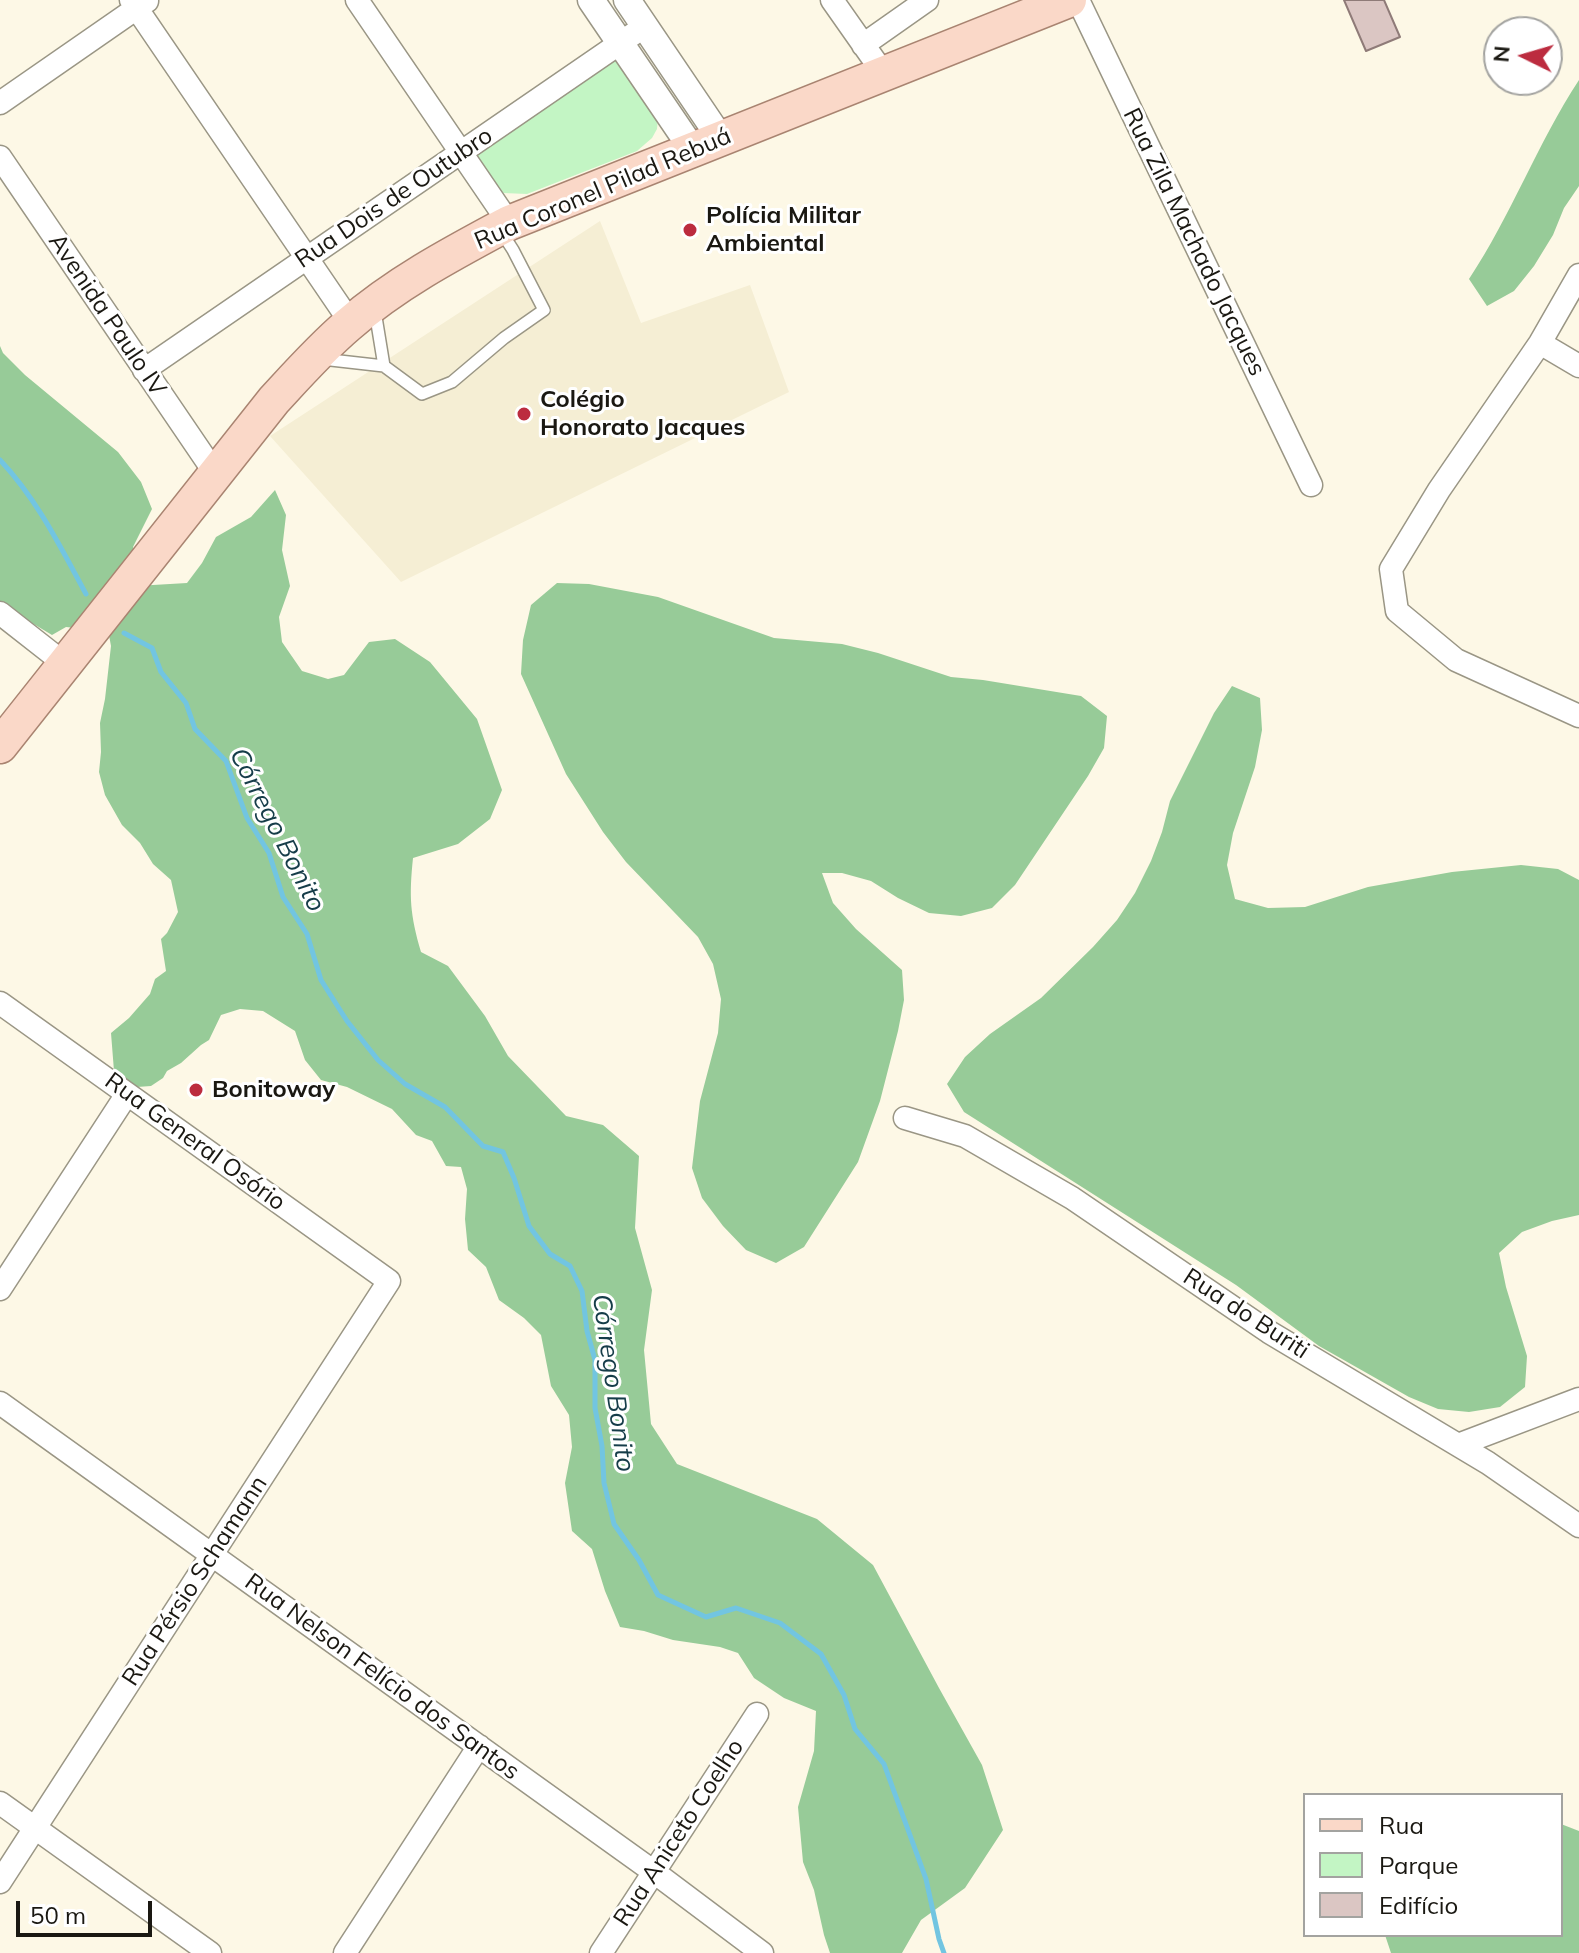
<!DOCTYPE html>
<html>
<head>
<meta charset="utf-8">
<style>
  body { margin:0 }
  #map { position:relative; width:1579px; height:1953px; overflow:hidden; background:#fdf8e6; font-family:Mulish,sans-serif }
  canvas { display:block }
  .legend { position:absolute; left:1303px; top:1793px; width:260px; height:144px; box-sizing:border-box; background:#fff; border:2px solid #a3a3a0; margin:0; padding:10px 14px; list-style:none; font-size:24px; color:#1a1812 }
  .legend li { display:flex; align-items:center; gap:16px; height:40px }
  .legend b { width:40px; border:2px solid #a3a3a0 }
  .north { position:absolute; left:1483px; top:16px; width:80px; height:80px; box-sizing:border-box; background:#fff; border:2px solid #a3a3a0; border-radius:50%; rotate:275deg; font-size:22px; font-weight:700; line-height:32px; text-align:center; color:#1a1812 }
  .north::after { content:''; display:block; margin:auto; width:28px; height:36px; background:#bc2c3f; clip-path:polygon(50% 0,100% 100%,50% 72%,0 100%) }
  .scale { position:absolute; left:16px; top:1901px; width:136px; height:36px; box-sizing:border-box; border:4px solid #1a1812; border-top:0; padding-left:10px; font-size:24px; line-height:28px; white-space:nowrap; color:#1a1812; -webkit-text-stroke:6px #fff; paint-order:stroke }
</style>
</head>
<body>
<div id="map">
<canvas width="1579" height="1953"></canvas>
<ul class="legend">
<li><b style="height:10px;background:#fad8c8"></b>Rua</li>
<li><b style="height:22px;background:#c3f5c4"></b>Parque</li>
<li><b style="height:22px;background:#dbc6c3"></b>Edifício</li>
</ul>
<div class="north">N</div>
<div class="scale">50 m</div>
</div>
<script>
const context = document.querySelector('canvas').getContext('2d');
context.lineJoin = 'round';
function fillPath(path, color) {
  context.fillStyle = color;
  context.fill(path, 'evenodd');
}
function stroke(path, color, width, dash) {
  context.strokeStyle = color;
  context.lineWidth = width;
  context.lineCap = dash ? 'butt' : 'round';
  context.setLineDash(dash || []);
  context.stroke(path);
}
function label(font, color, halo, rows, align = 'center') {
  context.font = font + ' Mulish,sans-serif';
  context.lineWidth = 6;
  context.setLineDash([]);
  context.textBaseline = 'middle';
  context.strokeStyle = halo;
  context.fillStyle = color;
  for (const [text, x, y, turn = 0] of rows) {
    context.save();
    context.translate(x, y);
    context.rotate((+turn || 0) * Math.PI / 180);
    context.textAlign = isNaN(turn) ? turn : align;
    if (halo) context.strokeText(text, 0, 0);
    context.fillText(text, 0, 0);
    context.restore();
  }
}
fillPath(new Path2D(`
  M 600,221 L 641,323 L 750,285 L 789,392 L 401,582 L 270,436 Z`), '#f5eed4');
fillPath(new Path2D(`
  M 617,54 L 658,117 L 657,129 L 652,138 L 637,151 L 527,194 L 503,193 L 474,151 Z`), '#c3f5c4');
fillPath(new Path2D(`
  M 1579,80 L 1579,186 L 1564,208 L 1553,235 L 1534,266 L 1514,291 L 1487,306 L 1469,279 C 1511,216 1537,144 1579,80 Z
  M 0,346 L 3,353 L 25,375 L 118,452 L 141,482 L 152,509 L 133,547 L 139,565 L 85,629 L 66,627 L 52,635 L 12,611 L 0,601 Z
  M 275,490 L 286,515 L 282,550 L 290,586 L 279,617 L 282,642 L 302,671 L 328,679 L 344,675 L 369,642 L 395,639 L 430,662 L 477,719 L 502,790 L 490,819 L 458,844 L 413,858 C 409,897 410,914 421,952 L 448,966 L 485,1016 L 508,1056 L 566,1116 L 603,1125 L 639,1156 L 635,1228 L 652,1290 L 644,1350 L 651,1424 L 677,1464 L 817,1519 L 873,1565 L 939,1688 L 982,1765 L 1003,1830 L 965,1888 L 921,1920 L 902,1953 L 830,1953 L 824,1935 L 814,1890 L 803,1862 L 798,1807 L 814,1751 L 816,1711 L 784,1698 L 754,1678 L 738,1653 L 720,1647 L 673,1640 L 644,1631 L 620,1627 L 605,1591 L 592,1549 L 572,1531 L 565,1483 L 572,1447 L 569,1415 L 551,1386 L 541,1335 L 524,1318 L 499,1300 L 486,1267 L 468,1250 L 465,1219 L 467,1189 L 461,1167 L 446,1166 L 432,1141 L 416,1135 L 392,1109 L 347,1087 L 321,1080 L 305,1060 L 295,1031 L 263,1011 L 240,1009 L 221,1015 L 209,1040 L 201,1045 L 181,1063 L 167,1071 L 163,1078 L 151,1086 L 137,1087 L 114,1071 L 111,1033 L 129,1018 L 150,994 L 155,979 L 166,971 L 161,939 L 167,933 L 178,912 L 171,880 L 153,864 L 140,843 L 122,825 L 105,795 L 99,772 L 101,752 L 100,723 L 105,699 L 111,646 L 106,619 L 136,586 L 187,583 L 202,563 L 216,537 L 251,517 Z
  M 557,583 L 589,584 L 658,597 L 774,638 L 842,644 L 878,653 L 951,677 L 983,680 L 1081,696 L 1107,716 L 1104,748 L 1088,776 L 1015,885 L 992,908 L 961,916 L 929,913 L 898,898 L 871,881 L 842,873 L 822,873 L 833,903 L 856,929 L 902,970 L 904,1000 L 898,1031 L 880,1101 L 858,1162 L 804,1247 L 776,1263 L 746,1250 L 723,1226 L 702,1198 L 692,1168 L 700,1101 L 718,1033 L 721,999 L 713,964 L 698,937 L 626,862 L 603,832 L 566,774 L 521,674 L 523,640 L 531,605 Z
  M 1232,686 L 1260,698 L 1262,730 L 1255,767 L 1233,833 L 1227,865 L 1235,899 L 1268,908 L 1305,907 L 1368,887 L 1452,872 L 1521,865 L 1558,869 L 1579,880 L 1579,1215 L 1552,1221 L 1522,1232 L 1499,1253 L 1506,1287 L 1527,1356 L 1525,1387 L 1500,1407 L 1469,1412 L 1438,1409 L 1409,1397 L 1319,1346 L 1236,1285 L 964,1112 L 947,1084 L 965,1057 L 990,1034 L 1041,998 L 1093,947 L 1117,920 L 1135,893 L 1151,861 L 1162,832 L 1170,801 L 1214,713 Z
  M 1561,1824 L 1579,1831 L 1579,1953 L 1391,1953 L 1385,1935 L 1561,1935 Z`), '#97cb98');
stroke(new Path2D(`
  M 0,460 C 37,499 61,548 86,594
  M 124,633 L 152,648 L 161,672 L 186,703 L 195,729 L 226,761 L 247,818 L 269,853 L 283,897 L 307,934 L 321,980 L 347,1021 L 378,1060 L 405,1084 L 445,1107 L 483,1146 L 503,1152 L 514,1178 L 529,1226 L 550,1254 L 570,1266 L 582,1291 L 587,1331 L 595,1360 L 595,1408 L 602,1446 L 604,1483 L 614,1524 L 639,1560 L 658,1595 L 706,1617 L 736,1608 L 780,1623 L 821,1654 L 844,1695 L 855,1729 L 884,1764 L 926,1879 L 939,1939 L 944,1953`), '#72c5e1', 5);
const building = new Path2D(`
  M 1344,0 L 1384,0 L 1400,37 L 1366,51 Z`);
fillPath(building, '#dbc6c3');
stroke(building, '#8f7b78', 2);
const service = new Path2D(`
  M 375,311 L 384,366
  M 322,359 L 384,366 L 422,394 L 452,382 L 504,338 L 544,310 L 513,250 L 502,233`);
const minor = new Path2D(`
  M 131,0 L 351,323
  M 357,0 L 509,223
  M 832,0 L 884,74
  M 1078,0 L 1311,485
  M 863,45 L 927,0
  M 0,103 L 147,1
  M 0,157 L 215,473
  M 1579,275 L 1540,343 L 1439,490 L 1391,569 L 1397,611 L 1456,660 L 1579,716
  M 1540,343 L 1579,366
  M 144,370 L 645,26
  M 0,613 L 65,664
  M 0,1003 L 389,1281 L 0,1882
  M 905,1118 L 965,1136 L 1072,1198 L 1269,1332 L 1488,1463 L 1579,1526
  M 0,1289 L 127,1094
  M 0,1403 L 654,1872 L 762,1953
  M 1458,1445 L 1579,1399
  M 0,1803 L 210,1953
  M 345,1953 L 479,1746
  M 601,1953 L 757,1714`);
const tertiary = new Path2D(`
  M 591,0 L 693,150
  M 627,0 L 721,139`);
const primary = new Path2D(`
  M 0,746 L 274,400 C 298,374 321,348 348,325 C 396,283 453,253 509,223 L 1069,0`);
stroke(service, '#9a9685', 14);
stroke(minor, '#9a9685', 25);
stroke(tertiary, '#9a9685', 29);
stroke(primary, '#a98471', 37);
stroke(service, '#fff', 11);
stroke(minor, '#fff', 22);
stroke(tertiary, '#fff', 26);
stroke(primary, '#fad8c8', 34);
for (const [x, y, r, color] of [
  [690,230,8,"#bc2c3f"],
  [524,414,8,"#bc2c3f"],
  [196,1090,8,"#bc2c3f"]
]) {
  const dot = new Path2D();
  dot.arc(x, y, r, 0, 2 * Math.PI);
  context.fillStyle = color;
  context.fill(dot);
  stroke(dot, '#fff', 3);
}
label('24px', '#1a1812', '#fff', [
  ["Rua Coronel Pilad Rebuá",603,189,-23],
  ["Rua Dois de Outubro",394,198,-34],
  ["Rua Zila Machado Jacques",1194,242,64],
  ["Avenida Paulo IV",107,315,56],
  ["Rua General Osório",195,1142,36],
  ["Rua do Buriti",1246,1314,33],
  ["Rua Pérsio Schamann",195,1581,-57],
  ["Rua Nelson Felício dos Santos",382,1677,36],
  ["Rua Aniceto Coelho",679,1833,-57]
]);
label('bold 24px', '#1a1812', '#fff', [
  ["Polícia Militar",706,216],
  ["Ambiental",706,244],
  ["Colégio",540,400],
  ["Honorato Jacques",540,428],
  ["Bonitoway",212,1090]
], 'left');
label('italic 26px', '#163d49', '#fff', [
  ["Córrego Bonito",277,830,63],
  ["Córrego Bonito",613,1383,82]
]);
</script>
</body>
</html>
